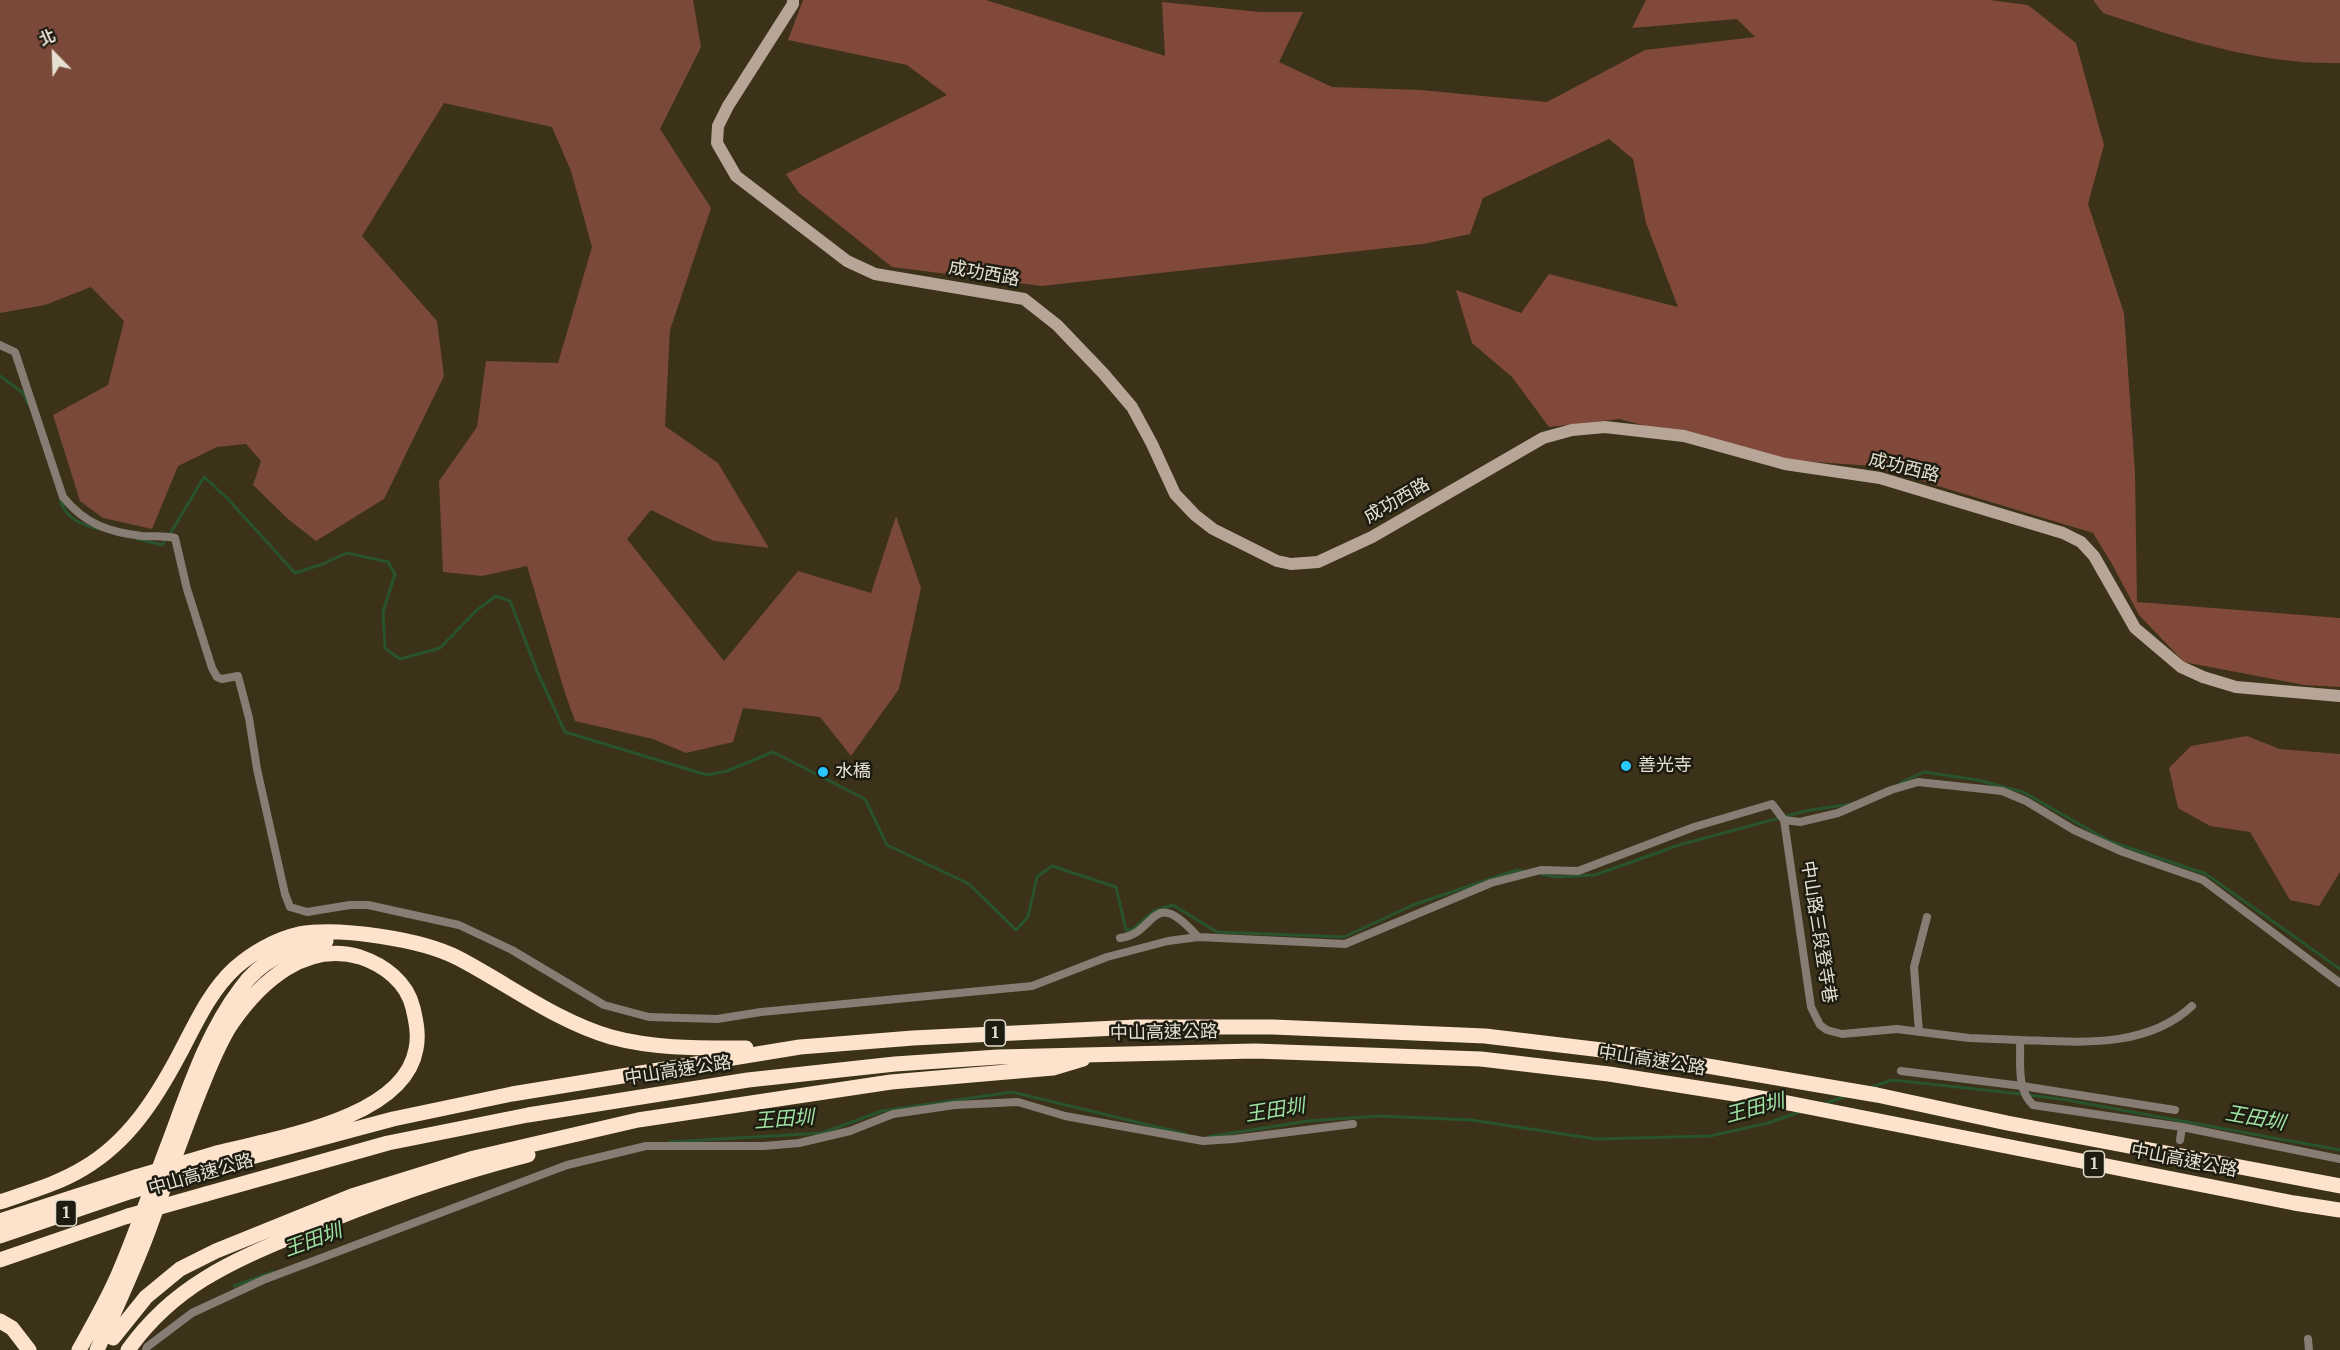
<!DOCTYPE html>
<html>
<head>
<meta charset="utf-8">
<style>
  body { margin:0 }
  #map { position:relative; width:2340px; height:1350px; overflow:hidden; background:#3b3219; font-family:Merriweather,"Noto Sans TC",serif }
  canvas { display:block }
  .north { position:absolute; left:24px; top:24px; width:60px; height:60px; -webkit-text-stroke:4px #1e1b10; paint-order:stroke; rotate:337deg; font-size:16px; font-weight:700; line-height:24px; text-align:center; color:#e5e0d1 }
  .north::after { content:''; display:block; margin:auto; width:21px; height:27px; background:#e5e0d1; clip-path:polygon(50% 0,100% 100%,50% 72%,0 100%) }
</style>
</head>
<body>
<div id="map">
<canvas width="2340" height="1350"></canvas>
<div class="north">北</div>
</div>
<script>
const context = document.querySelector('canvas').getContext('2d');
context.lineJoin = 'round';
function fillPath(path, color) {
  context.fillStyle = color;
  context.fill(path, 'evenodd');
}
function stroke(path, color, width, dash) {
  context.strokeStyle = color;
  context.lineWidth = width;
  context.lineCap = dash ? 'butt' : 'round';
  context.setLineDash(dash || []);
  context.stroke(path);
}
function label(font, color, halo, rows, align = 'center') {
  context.font = font + ' Merriweather,"Noto Sans TC",serif';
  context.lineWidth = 5;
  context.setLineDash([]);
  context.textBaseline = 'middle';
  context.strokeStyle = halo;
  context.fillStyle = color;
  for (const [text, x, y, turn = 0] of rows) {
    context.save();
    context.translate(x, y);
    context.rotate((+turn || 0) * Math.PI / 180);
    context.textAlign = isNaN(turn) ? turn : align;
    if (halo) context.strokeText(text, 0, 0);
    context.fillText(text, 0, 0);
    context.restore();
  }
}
fillPath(new Path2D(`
  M 0,0 L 693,0 L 701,47 L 660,129 L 711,208 L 670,330 L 665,426 L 718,463 L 769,548 L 714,541 L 651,510 L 627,539 L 724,661 L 798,571 L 871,593 L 896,516 L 921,588 L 899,689 L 851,756 L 820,717 L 743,708 L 733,742 L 686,753 L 653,739 L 575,721 L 565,693 L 527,566 L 482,576 L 443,572 L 439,481 L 477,427 L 486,361 L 558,363 L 592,247 L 571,171 L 552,127 L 444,103 L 362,236 L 437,321 L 444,376 L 384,499 L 316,541 L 288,519 L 253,485 L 261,461 L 246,444 L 217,447 L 178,466 L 152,529 L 103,518 L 80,501 L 53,415 L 108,385 L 124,321 L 91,287 L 45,305 L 0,313 Z
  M 2093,0 L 2340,0 L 2340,63 C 2258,65 2179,38 2103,13 Z
  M 2247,736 L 2280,749 L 2340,754 L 2340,872 L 2319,906 L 2290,900 L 2250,832 L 2210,826 L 2178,808 L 2169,768 L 2191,746 Z`), '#7a493a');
fillPath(new Path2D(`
  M 803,0 L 986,0 L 1165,56 L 1162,2 L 1260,12 L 1303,12 L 1279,62 L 1332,87 L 1420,90 L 1547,102 L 1645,50 L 1755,37 L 1737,19 L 1632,28 L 1646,0 L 1990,0 L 2028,5 L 2076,43 L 2104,145 L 2088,204 L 2124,313 L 2135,473 L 2137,602 L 2340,618 L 2340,687 L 2304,685 L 2184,662 L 2139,615 L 2112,564 L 2093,533 L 1872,466 L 1774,459 L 1619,419 L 1549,427 L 1512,377 L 1472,343 L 1456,290 L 1521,313 L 1549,274 L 1678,307 L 1646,223 L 1633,159 L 1609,139 L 1483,198 L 1470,234 L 1423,244 L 1042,286 L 892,267 L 799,193 L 786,174 L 947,95 L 907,65 L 788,40 Z`), '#804939');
stroke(new Path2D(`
  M 0,376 L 23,393 L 28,404
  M 60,499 C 65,518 81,525 99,529
  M 170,534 L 204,477 L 227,498 L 295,573 L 323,564 L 347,553 L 388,562 L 395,574 L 383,612 L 385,648 L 400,659 L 440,648 L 477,610 L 496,596 L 510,601 L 537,671 L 565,732 L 707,775 L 727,771 L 773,752 L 865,799 L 887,845 L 969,884 L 1016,930 L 1028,917 L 1037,877 L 1052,866 L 1116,887 L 1126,930 L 1132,930 L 1154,911 L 1173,905 L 1217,932 L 1344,937 L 1413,905 L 1517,870 L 1525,871
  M 137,539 L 162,545 L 166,539
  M 1900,783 L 1924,772 L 1978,780 L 2023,792 L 2109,841 L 2206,874 L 2340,969
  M 1541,874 L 1557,877 L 1595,875 L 1679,845 L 1805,811 L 1850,804
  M 1869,1088 L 1892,1080 L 2022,1094
  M 2029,1095 L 2067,1100 L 2340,1150
  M 1824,1104 L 1846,1096
  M 1207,1137 L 1308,1121 L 1379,1116 L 1471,1120 L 1596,1139 L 1710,1136 L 1768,1123 L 1800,1112
  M 669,1142 L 822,1133 L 882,1111 L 1012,1092 L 1186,1134
  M 234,1286 L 273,1272`), '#28532c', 3);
stroke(new Path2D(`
  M 0,345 L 15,352 L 63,497 C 85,524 108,532 142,536 C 154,537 163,535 175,538 L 187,589 L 212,668 L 217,677 L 222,679 L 238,676 L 249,718 L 257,769 L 285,894 L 290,907 L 307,912 L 350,905 L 368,905 L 459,925 L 512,950 L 604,1005 L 649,1017 L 717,1019 L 761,1012 L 1032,986 L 1107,957 L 1168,941 L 1198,937 L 1345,944 L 1491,883 L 1541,870 L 1578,871 L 1694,827 L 1772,804 L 1784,820 L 1811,1007 L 1820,1025 L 1827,1030 L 1842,1034 L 1897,1029 L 1969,1038 L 2020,1040 C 2021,1061 2016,1089 2033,1105 L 2182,1127 L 2180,1140
  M 1784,820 L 1800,822 L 1838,813 L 1891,790 L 1918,782 L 2002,791 L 2026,801 L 2074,830 L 2123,852 L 2203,880 L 2340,983
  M 1120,938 C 1156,935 1151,883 1198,937
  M 1919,1032 L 1914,967 L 1927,917
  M 2020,1040 C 2079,1042 2146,1049 2192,1006
  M 1901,1071 L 2022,1086 L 2175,1110
  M 2182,1127 L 2340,1159
  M 2308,1339 L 2309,1350
  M 146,1350 L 147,1347 L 192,1313 L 263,1280 L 567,1165 L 646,1146 L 764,1146 L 799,1143 L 850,1131 L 893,1114 L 955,1105 L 1018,1102 L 1065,1116 L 1203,1141 L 1234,1139 L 1353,1124`), '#877d74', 8);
stroke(new Path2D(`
  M 793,0 L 793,4 L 728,106 L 718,126 L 717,143 L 736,176 L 847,261 L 875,274 L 1024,299 L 1057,325 L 1103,373 L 1132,407 L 1152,444 L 1175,494 L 1195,515 L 1213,529 L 1277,561 L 1291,564 L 1318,562 L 1372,537 L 1543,438 L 1572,430 L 1605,427 L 1684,436 L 1785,464 L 1880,478 L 2063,533 L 2081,542 L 2094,556 L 2135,628 L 2181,667 L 2203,677 L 2236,687 L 2340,696`), '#b7a698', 12);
stroke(new Path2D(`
  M 210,1168 L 393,1119 L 512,1094 L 800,1047 L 913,1038 L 1137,1027 L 1273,1027 L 1485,1036 L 1602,1050 L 1690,1063 L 1877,1095 L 2007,1123 L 2340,1186
  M 206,1194 L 388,1143 L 528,1115 L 748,1080 L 895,1064 L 998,1057 L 1255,1051 L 1481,1059 L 1609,1074 L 1773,1100 L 2294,1203 L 2340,1210
  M 0,1202 C 28,1192 58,1184 84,1168 C 128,1142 155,1100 179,1055 C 195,1025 209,992 235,968 C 252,953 276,939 299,934 C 340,927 421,939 458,958 C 508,984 556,1021 611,1037 C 655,1049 701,1048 746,1048
  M 0,1221 L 136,1177
  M 0,1236 L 132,1191
  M 0,1260 L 128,1216
  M 0,1321 L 12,1328 L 29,1350
  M 113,1338 L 146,1297 L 180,1269 L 216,1251 L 352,1196 L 474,1158 L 638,1120 L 891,1082 L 1053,1068 L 1083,1059
  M 79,1350 C 93,1325 108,1299 119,1273 C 137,1231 152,1187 168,1145 C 188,1092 206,1034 241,988 C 261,960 293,946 326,941
  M 97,1350 C 115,1310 134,1270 149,1229 C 166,1182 182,1135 201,1088 C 210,1066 219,1042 232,1023 C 261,981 306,941 360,957 C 384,965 407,982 413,1008 C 416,1021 419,1035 416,1049 C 404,1119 275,1138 217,1153
  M 128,1350 C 148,1322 175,1297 204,1279 C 233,1261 264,1248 295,1235 C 370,1203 449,1175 528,1155`), '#fde3cc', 15);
stroke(new Path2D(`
  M 136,1177 L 217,1153
  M 132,1191 L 210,1168
  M 128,1216 L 206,1194`), '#fde3cc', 15);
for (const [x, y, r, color] of [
  [1626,766,6,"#28c8ff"],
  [823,772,6,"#28c8ff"]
]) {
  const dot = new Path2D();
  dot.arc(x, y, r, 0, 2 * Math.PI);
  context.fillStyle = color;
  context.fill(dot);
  stroke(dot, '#1e1b10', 2);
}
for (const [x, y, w] of [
  [995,1033,21],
  [2094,1164,21],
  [66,1213,21]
]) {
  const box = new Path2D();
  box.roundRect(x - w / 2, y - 13, w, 26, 4.5);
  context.fillStyle = '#1e1b10';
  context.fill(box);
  stroke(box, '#e5e0d1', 1.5);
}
label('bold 16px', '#e5e0d1', null, [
  ["1",995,1033],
  ["1",2094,1164],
  ["1",66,1213]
]);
label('18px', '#e5e0d1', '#1e1b10', [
  ["成功西路",984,274,10],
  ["成功西路",1904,468,14],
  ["成功西路",1397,501,-30],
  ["中山路三段登寺巷",1818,932,81],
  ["中山高速公路",1164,1033,-1],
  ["中山高速公路",1652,1061,9],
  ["中山高速公路",678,1071,-9],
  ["中山高速公路",2184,1161,11],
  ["中山高速公路",201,1175,-16]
]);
label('18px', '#e5e0d1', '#1e1b10', [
  ["善光寺",1638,766],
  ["水橋",835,772]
], 'left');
label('italic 20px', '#9ee1a2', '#1e1b10', [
  ["王田圳",1755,1109,-15],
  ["王田圳",1275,1111,-9],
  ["王田圳",2255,1119,10],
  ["王田圳",784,1120,-4],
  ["王田圳",313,1241,-20]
]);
</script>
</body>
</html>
